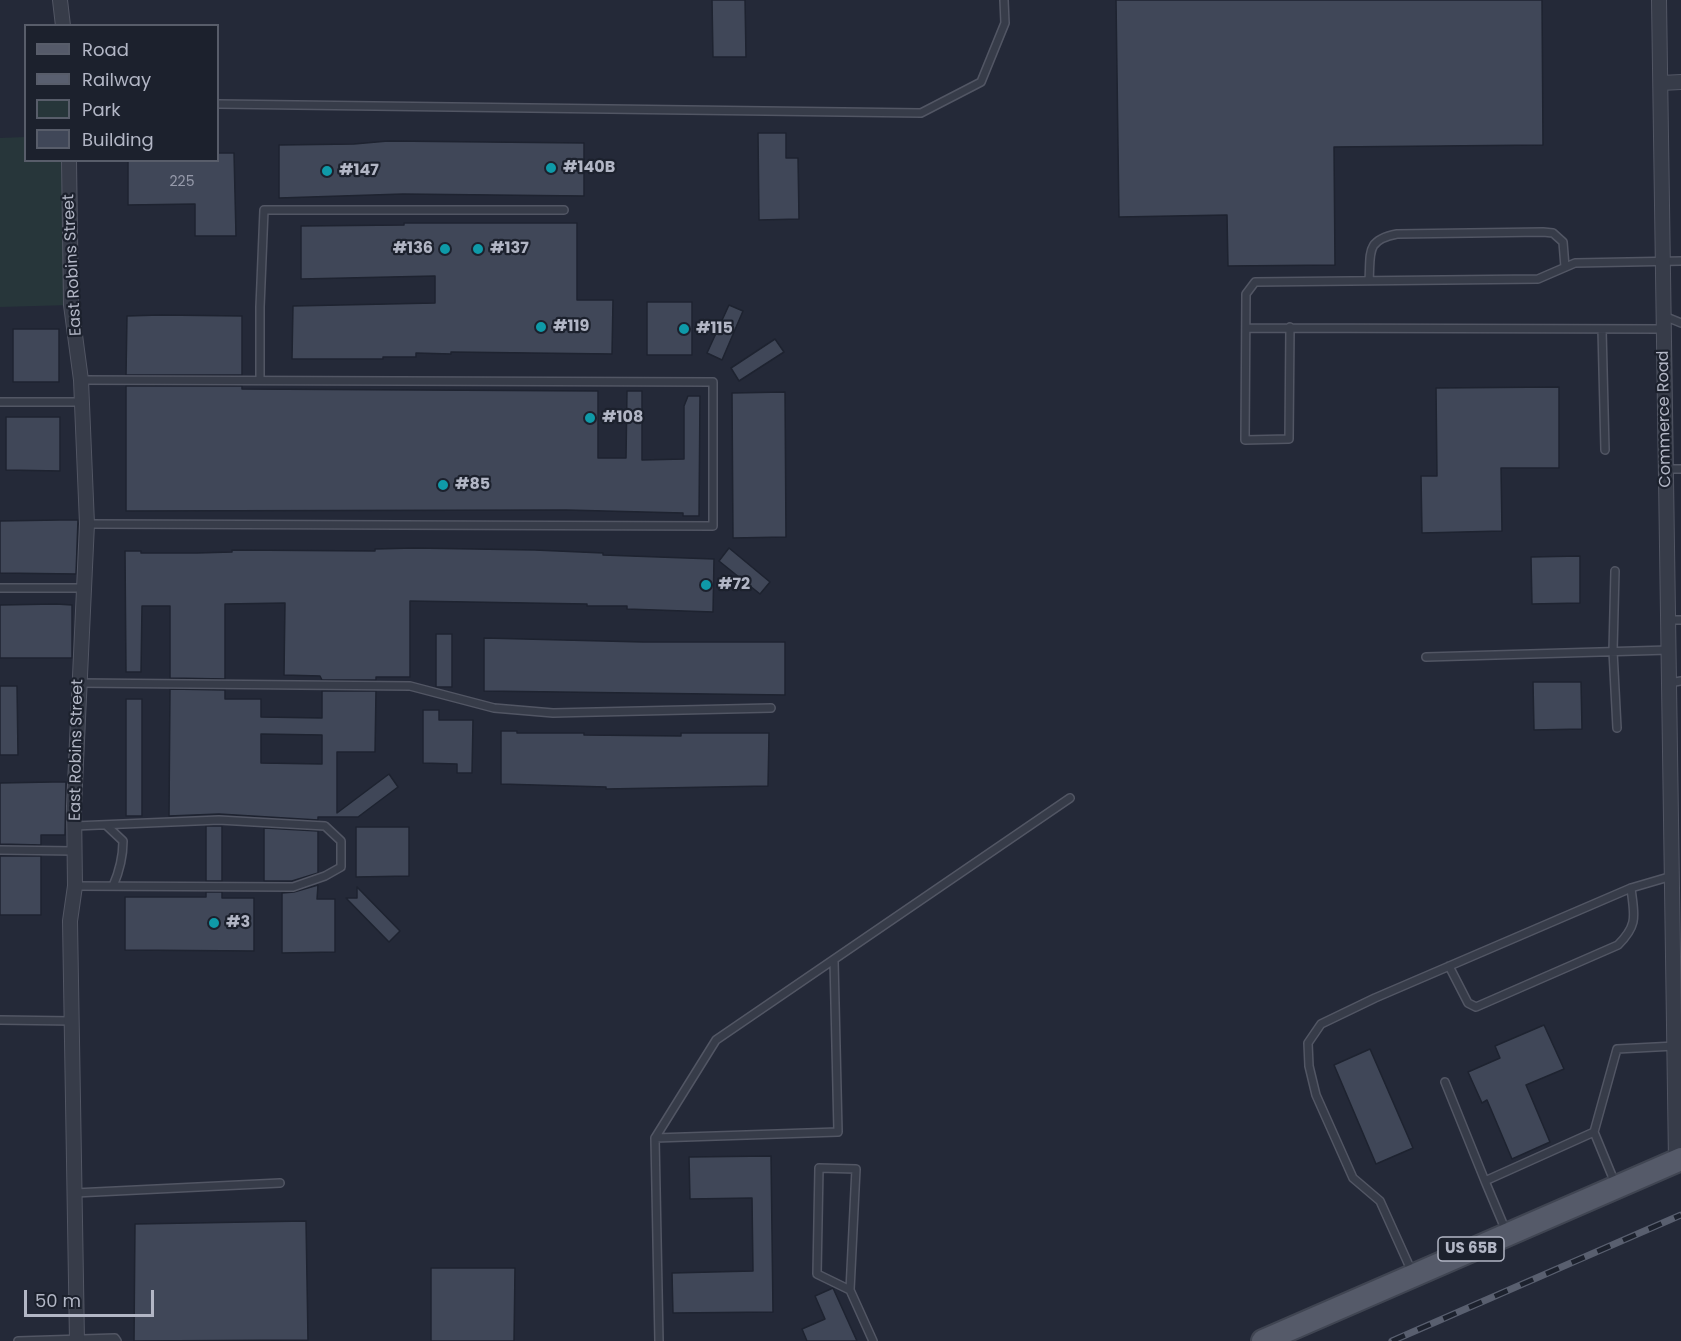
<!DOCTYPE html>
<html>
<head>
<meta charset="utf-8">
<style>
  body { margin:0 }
  #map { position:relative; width:1681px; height:1341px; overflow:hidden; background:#242938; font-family:Poppins,sans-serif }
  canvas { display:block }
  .legend { position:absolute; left:24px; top:24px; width:195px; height:138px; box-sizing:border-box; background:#1c212d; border:2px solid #585d6a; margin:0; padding:8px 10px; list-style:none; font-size:18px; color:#b2b6c5 }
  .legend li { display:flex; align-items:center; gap:12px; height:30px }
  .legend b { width:30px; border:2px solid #585d6a }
  .scale { position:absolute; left:24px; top:1290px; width:130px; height:27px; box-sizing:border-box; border:3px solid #b2b6c5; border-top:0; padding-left:8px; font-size:18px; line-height:21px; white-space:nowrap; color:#b2b6c5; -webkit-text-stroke:4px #1c212d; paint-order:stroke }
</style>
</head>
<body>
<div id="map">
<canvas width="1681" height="1341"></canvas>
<ul class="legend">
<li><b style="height:8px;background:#555a69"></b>Road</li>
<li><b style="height:8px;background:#595f6f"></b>Railway</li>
<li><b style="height:16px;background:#27363a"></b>Park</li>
<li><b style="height:16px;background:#404758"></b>Building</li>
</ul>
<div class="scale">50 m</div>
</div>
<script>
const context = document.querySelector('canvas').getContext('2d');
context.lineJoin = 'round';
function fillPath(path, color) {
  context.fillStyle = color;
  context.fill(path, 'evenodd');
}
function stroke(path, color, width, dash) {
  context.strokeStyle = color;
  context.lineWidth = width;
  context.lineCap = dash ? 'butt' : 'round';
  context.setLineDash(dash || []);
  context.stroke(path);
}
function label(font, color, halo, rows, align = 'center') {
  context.font = font + ' Poppins,sans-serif';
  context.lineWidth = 4.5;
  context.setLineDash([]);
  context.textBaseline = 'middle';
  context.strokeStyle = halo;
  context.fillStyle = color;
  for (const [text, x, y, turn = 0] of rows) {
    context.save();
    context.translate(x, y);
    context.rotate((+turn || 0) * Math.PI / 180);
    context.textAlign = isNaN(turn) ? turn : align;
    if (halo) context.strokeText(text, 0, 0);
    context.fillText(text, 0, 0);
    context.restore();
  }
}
fillPath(new Path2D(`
  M 25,137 L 26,160 L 69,161 L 71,305 L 0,307 L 0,138 Z`), '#27363a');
const building = new Path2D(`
  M 712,0 L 745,0 L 746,57 L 713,57 Z
  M 1116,0 L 1542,0 L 1543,145 L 1334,147 L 1335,265 L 1228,266 L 1227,215 L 1119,217 Z
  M 758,133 L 786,133 L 786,158 L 798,158 L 799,219 L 759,220 Z
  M 388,141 L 584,143 L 584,196 L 403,194 L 279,198 L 279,145 L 354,144 Z
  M 218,153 L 234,153 L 236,236 L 195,236 L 195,204 L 128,205 L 128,160 L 218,160 Z
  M 404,223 L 577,223 L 577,300 L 613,300 L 612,354 L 451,352 L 451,354 L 416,353 L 416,357 L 383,357 L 383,359 L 292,359 L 293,306 L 435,303 L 435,276 L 301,279 L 301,226 L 404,225 Z
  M 647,302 L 692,302 L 692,355 L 647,355 Z
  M 729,305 L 743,311 L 722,360 L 707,353 Z
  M 160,315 L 242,316 L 242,375 L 126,375 L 127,316 Z
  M 13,329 L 59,329 L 59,382 L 13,382 Z
  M 775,339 L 784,352 L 739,381 L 731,368 Z
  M 126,386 L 242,386 L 242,389 L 598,391 L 598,458 L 626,458 L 627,391 L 642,391 L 642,460 L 684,459 L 684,406 L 688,396 L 700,396 L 699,516 L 683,516 L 683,513 L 566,510 L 126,511 Z
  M 1559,387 L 1559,468 L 1501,468 L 1502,531 L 1422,533 L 1421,476 L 1437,476 L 1436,388 Z
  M 785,392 L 786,537 L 733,538 L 732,393 Z
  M 6,417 L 60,417 L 60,471 L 6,470 Z
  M 59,520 L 78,520 L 76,574 L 0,573 L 0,521 Z
  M 414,548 L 535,550 L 603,553 L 603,555 L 714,559 L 713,612 L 627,609 L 627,606 L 587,606 L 587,604 L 410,601 L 410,677 L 376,677 L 376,680 L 322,680 L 320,676 L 284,675 L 285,603 L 225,604 L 225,679 L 170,678 L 170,606 L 142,606 L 141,672 L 126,672 L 125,551 L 141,551 L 141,553 L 197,553 L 232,552 L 232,550 L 375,551 L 375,549 Z
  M 729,548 L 770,582 L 760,594 L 719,561 Z
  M 1580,556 L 1580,603 L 1532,604 L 1531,557 Z
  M 56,604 L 72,605 L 72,658 L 0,658 L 0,605 Z
  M 436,634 L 452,634 L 452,687 L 436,687 Z
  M 484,638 L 643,642 L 785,642 L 785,695 L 484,691 Z
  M 1533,682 L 1581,682 L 1582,729 L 1534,730 Z
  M 0,686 L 17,686 L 18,755 L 0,755 Z
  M 170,689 L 225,690 L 225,699 L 261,699 L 261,717 L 322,718 L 322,691 L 376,691 L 375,752 L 337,752 L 337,813 L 389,774 L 398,787 L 358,817 L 318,817 L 318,820 L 219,814 L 169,816 ZM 261,734 L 322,735 L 322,764 L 261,763 Z
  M 126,699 L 142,699 L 142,816 L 126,816 Z
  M 423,710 L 439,710 L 439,720 L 473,720 L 472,773 L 457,773 L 457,764 L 423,763 Z
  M 501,731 L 517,731 L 517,733 L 584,733 L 584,735 L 681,736 L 681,733 L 769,733 L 768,786 L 606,789 L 606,787 L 501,784 Z
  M 52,782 L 66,782 L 65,835 L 41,835 L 41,845 L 0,844 L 0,783 Z
  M 206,826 L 222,826 L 222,881 L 206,881 Z
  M 356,827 L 409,827 L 409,876 L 356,877 Z
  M 264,828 L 318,831 L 318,873 L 292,881 L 264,881 Z
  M 0,856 L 41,856 L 41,915 L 0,915 Z
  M 318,885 L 317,899 L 335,899 L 335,952 L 282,953 L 282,893 L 294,892 Z
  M 357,887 L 400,931 L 389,942 L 346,898 L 357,898 Z
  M 206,892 L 222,892 L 222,898 L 254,898 L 254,951 L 125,950 L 125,897 L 206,897 Z
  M 1544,1025 L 1564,1069 L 1526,1085 L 1550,1142 L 1512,1159 L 1487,1100 L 1482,1103 L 1468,1072 L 1500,1058 L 1495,1046 Z
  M 1370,1049 L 1413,1148 L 1376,1164 L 1334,1065 Z
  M 771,1156 L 773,1312 L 673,1313 L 672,1273 L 753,1271 L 752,1198 L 690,1199 L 689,1157 Z
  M 306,1221 L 308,1340 L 134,1341 L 135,1224 Z
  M 431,1268 L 515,1268 L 514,1341 L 431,1341 Z
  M 833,1288 L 857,1341 L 807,1341 L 802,1329 L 825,1319 L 815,1296 Z`);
fillPath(building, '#404758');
stroke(building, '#1e2330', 1.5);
const lane = new Path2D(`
  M 218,104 L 921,113 L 981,82 L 1005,23 L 1004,0
  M 1369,281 C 1371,253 1365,240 1397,234 L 1543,232 L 1553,233 L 1563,242 L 1565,267
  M 1664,316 L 1681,323
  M 1290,327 L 1289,439 L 1245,440 L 1246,294 L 1255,282 L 1538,279 L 1575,263 L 1681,261
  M 1246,328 L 1664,329
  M 1602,329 L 1605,450
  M 81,380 L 713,382 L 713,526 L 87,524
  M 260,380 L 260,307 L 264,210 L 564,210
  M 0,402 L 82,402
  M 1666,469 L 1681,469
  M 1615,571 L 1613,651 L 1617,728
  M 0,588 L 84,588
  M 1668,620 L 1681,620
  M 1426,657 L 1669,650
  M 79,683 L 410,686 L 494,708 L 553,713 L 771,708
  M 1669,683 L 1681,681
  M 106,825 L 123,841 C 123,858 120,870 113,886
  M 0,850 L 75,851
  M 75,886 L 293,887 L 325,876 L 341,867 L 341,841 L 325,826 L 219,820 L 75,826
  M 1449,966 L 1468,1003 L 1476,1007 L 1618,945 C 1639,924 1634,915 1631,888
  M 0,1020 L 73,1021
  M 1445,1082 L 1485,1181
  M 1594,1132 L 1617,1049 L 1675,1046
  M 655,1138 L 838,1132 L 834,960
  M 75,1193 L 280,1183
  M 1506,1231 L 1485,1181 L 1594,1132 L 1615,1183
  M 1412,1272 L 1380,1201 L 1353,1178 L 1316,1095 L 1309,1066 L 1308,1043 L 1321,1024 L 1375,998 L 1631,888 L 1672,876
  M 850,1290 L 817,1274 L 819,1168 L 856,1169 L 850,1290 L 873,1341
  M 18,1341 L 115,1338 L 117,1341
  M 659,1341 L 655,1138 L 716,1040 L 1070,798`);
const street = new Path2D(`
  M 60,0 L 63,26
  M 1659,0 L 1676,1161
  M 1661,83 L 1681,82
  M 69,160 L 71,305 L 81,380 L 87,524 L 74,806 L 75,886 L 70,921 L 77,1341`);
const primary = new Path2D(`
  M 1263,1341 L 1681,1159`);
stroke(lane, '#525664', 10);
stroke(street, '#525664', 16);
stroke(primary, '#404552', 26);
stroke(lane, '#373c49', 7);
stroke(street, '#373c49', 14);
stroke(primary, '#555a69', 22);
const rail = new Path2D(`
  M 1392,1341 L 1681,1215`);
stroke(rail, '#595f6f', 7);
stroke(rail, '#1c212d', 4.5, [14]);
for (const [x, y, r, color] of [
  [551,168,6,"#0f9aa8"],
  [327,171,6,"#0f9aa8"],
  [445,249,6,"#0f9aa8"],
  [478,249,6,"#0f9aa8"],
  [541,327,6,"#0f9aa8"],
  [684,329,6,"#0f9aa8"],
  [590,418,6,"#0f9aa8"],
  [443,485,6,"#0f9aa8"],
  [706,585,6,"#0f9aa8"],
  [214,923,6,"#0f9aa8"]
]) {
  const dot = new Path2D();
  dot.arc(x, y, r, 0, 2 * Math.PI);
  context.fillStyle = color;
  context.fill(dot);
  stroke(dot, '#1c212d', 2);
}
label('14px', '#969aaa', null, [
  ["225",182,182]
]);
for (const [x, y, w] of [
  [1471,1249,66]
]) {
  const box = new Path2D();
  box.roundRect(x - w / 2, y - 12, w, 24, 4.5);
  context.fillStyle = '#1c212d';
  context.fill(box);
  stroke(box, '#b2b6c5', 1.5);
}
label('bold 15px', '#b2b6c5', null, [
  ["US 65B",1471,1249]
]);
label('bold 16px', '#b2b6c5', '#1c212d', [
  ["#140B",563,168],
  ["#147",339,171],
  ["#136",433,249,"right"],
  ["#137",490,249],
  ["#119",553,327],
  ["#115",696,329],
  ["#108",602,418],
  ["#85",455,485],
  ["#72",718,585],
  ["#3",226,923]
], 'left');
label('16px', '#b2b6c5', '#1c212d', [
  ["East Robins Street",73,265,-93],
  ["Commerce Road",1665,419,-91],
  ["East Robins Street",77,750,-89]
]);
</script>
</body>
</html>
